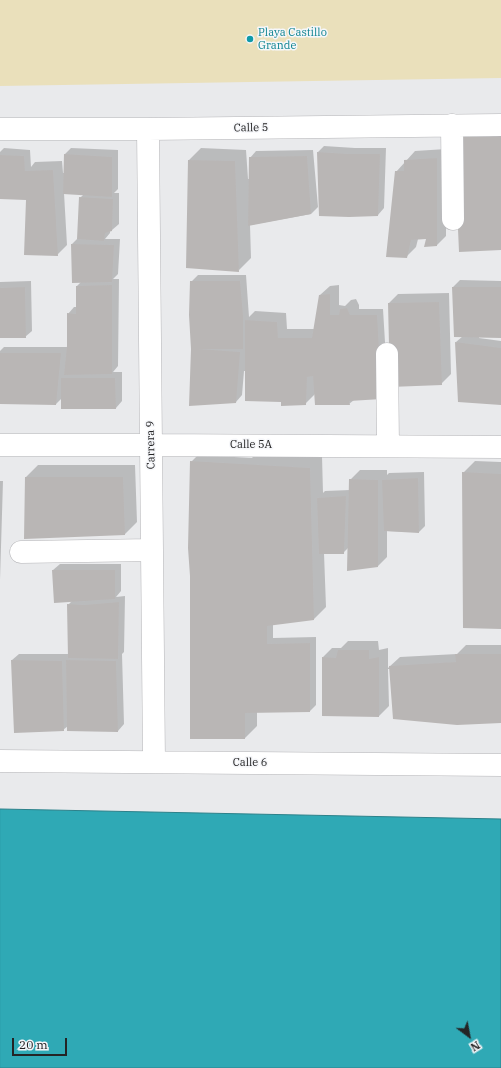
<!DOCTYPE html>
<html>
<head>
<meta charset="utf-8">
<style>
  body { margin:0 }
  #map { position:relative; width:501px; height:1068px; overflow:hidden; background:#e9eaec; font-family:"IBM Plex Serif",serif }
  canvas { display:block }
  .north { position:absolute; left:449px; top:1016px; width:40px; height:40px; -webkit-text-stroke:3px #f6f7fa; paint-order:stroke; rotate:148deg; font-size:11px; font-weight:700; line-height:16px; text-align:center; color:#242425 }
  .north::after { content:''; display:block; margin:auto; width:14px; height:18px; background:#242425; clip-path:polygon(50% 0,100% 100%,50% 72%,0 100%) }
  .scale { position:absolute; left:12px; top:1038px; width:55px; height:18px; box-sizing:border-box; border:2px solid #242425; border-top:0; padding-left:5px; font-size:12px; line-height:14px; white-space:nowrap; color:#242425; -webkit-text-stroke:3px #f6f7fa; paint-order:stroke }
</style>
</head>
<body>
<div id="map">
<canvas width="501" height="1068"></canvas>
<div class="north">N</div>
<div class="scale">20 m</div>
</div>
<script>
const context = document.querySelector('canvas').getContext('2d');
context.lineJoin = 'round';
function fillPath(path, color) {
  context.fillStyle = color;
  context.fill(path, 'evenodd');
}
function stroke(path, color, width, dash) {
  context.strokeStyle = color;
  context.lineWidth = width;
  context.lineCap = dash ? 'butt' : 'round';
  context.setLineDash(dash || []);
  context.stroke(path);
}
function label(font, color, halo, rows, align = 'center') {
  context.font = font + ' "IBM Plex Serif",serif';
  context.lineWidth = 3;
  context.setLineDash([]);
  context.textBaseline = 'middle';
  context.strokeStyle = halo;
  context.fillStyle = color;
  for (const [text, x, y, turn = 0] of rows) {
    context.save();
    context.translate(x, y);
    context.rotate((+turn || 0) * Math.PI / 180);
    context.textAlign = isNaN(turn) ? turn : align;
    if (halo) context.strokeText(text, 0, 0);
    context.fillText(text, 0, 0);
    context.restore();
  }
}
fillPath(new Path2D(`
  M 0,0 L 501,0 L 501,78 L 0,86 Z`), '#eae0bb');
const water = new Path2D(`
  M 0,809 L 501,819 L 501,1068 L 0,1068 Z`);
fillPath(water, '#2fa9b5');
stroke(water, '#2c818a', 1);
fillPath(new Path2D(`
  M 324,146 L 355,148 L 386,148 L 384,208 L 378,215 L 318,152 Z
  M 4,148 L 30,150 L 31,167 L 35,162 L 62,161 L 63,173 L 65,173 L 65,154 L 71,148 L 118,150 L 118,189 L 114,193 L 119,193 L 119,224 L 112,230 L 110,231 L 110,233 L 105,239 L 120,239 L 118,274 L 113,279 L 119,279 L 118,366 L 113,372 L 122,372 L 122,401 L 116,408 L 62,398 L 56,404 L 0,403 L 0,351 L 4,347 L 68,347 L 68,314 L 74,307 L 77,307 L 77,286 L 81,282 L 72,244 L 78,238 L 80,198 L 84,194 L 64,193 L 67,245 L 57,255 L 27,199 L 0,198 L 0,152 Z
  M 201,148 L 246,150 L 248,179 L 249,179 L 250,158 L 256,151 L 313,150 L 318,207 L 311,214 L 250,225 L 251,258 L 239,270 L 189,160 Z
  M 446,149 L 446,236 L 437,245 L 427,238 L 418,239 L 416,247 L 406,257 L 396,172 L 415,151 Z
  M 198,275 L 246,275 L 249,317 L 255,311 L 286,313 L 287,329 L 315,329 L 320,295 L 330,286 L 339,285 L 339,305 L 345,306 L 351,300 L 356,299 L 359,305 L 359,309 L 383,309 L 388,392 L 354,400 L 349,404 L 315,394 L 305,404 L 282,401 L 246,371 L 244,371 L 242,395 L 236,402 L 192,349 L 191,282 Z
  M 460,280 L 501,281 L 501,337 L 479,336 L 479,338 L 501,341 L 501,404 L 456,342 L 463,336 L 455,336 L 453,287 Z
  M 31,281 L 32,331 L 25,337 L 0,337 L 0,282 Z
  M 449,293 L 451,374 L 441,384 L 389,303 L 398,294 Z
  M 257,452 L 322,456 L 323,493 L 325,491 L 350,490 L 350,480 L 360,470 L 387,470 L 387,475 L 389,473 L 424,472 L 425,526 L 419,532 L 387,531 L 387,557 L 378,566 L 348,548 L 343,553 L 324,553 L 326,607 L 314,619 L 273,624 L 273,638 L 316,637 L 316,705 L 310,711 L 257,712 L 257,726 L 245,738 L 191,738 L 191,462 L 198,455 L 252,458 Z
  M 475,461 L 501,462 L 501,628 L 463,473 Z
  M 38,465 L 135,465 L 137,522 L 125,534 L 26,477 Z
  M 0,481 L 3,481 L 0,580 Z
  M 60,564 L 121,564 L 121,591 L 116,597 L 125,596 L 124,652 L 122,654 L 124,724 L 118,731 L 68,726 L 63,730 L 12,660 L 19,654 L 69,654 L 68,605 L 72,601 L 53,570 Z
  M 348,641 L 378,641 L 379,650 L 388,648 L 388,668 L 400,657 L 457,654 L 466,645 L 501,645 L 501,722 L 390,669 L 388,669 L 389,706 L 379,716 L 323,657 L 332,648 L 341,648 Z`), '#0003');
fillPath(new Path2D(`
  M 501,136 L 501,250 L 459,252 L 454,137 Z
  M 317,152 L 348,154 L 380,154 L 378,216 L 349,217 L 319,216 Z
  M 64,154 L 112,157 L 112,197 L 63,194 Z
  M 0,155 L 24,156 L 25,171 L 53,170 L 58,256 L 24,255 L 26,200 L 0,199 Z
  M 307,156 L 311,214 L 248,226 L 249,157 Z
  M 437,158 L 437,246 L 424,247 L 426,239 L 411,240 L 407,258 L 386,257 L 395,171 L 404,171 L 404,160 Z
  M 188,160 L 235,161 L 239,272 L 186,268 Z
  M 79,197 L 113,199 L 112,231 L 105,233 L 104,241 L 77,239 Z
  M 71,244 L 114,245 L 112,282 L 72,283 Z
  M 190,281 L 240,281 L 243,315 L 243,349 L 199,349 L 240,352 L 236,403 L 189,406 L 191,349 L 189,315 Z
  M 112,285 L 112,374 L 64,375 L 67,346 L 67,313 L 76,314 L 76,286 Z
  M 25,287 L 26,338 L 0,338 L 0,288 Z
  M 452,287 L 501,287 L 501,338 L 454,337 Z
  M 330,294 L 330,315 L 339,315 L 340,309 L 347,308 L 350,315 L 377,315 L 382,399 L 349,401 L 350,405 L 315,405 L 313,376 L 307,377 L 306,405 L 281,406 L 281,402 L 245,401 L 245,320 L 277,322 L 278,338 L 312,338 L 319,295 Z
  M 439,302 L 442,385 L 390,387 L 388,303 Z
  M 455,342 L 501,348 L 501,405 L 458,402 Z
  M 0,353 L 61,353 L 56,405 L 0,404 Z
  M 61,378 L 115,378 L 116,409 L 61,409 Z
  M 190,461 L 310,468 L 314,620 L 267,626 L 267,644 L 310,643 L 310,712 L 245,713 L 245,739 L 190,739 L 190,576 L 188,548 Z
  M 462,472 L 501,474 L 501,629 L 463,628 Z
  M 25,477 L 123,477 L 125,535 L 24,539 Z
  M 418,478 L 419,533 L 384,531 L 382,480 Z
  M 349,479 L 378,480 L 378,567 L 347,571 Z
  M 346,496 L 344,554 L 319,554 L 317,498 Z
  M 52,570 L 115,570 L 115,599 L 54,603 Z
  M 119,602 L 118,659 L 68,658 L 67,604 L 84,605 Z
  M 338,650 L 369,650 L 369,659 L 379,657 L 379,717 L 322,716 L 322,657 L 336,658 Z
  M 455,654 L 501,654 L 501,723 L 457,725 L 393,719 L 389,666 L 456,662 Z
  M 11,660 L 62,661 L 64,731 L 14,733 Z
  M 66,660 L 116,661 L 118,732 L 67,731 Z`), '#b9b6b5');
const minor = new Path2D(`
  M 452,125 L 453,219
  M 0,129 L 148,129 L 501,125
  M 148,129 L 154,762
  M 387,354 L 388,446
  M 0,445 L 150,445 L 501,447
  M 21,552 L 152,550
  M 0,761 L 501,765`);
stroke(minor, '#b5b5b8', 23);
stroke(minor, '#fff', 22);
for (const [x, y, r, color] of [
  [250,39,4,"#0f9aa8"]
]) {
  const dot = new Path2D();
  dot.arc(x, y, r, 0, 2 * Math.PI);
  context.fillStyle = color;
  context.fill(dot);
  stroke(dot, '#f6f7fa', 1.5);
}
label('11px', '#0d838f', '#f6f7fa', [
  ["Playa Castillo",258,33],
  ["Grande",258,46]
], 'left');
label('11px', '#242425', '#f6f7fa', [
  ["Calle 5",251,128,-1],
  ["Carrera 9",151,445,-91],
  ["Calle 5A",251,445],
  ["Calle 6",250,763]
]);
</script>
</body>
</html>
